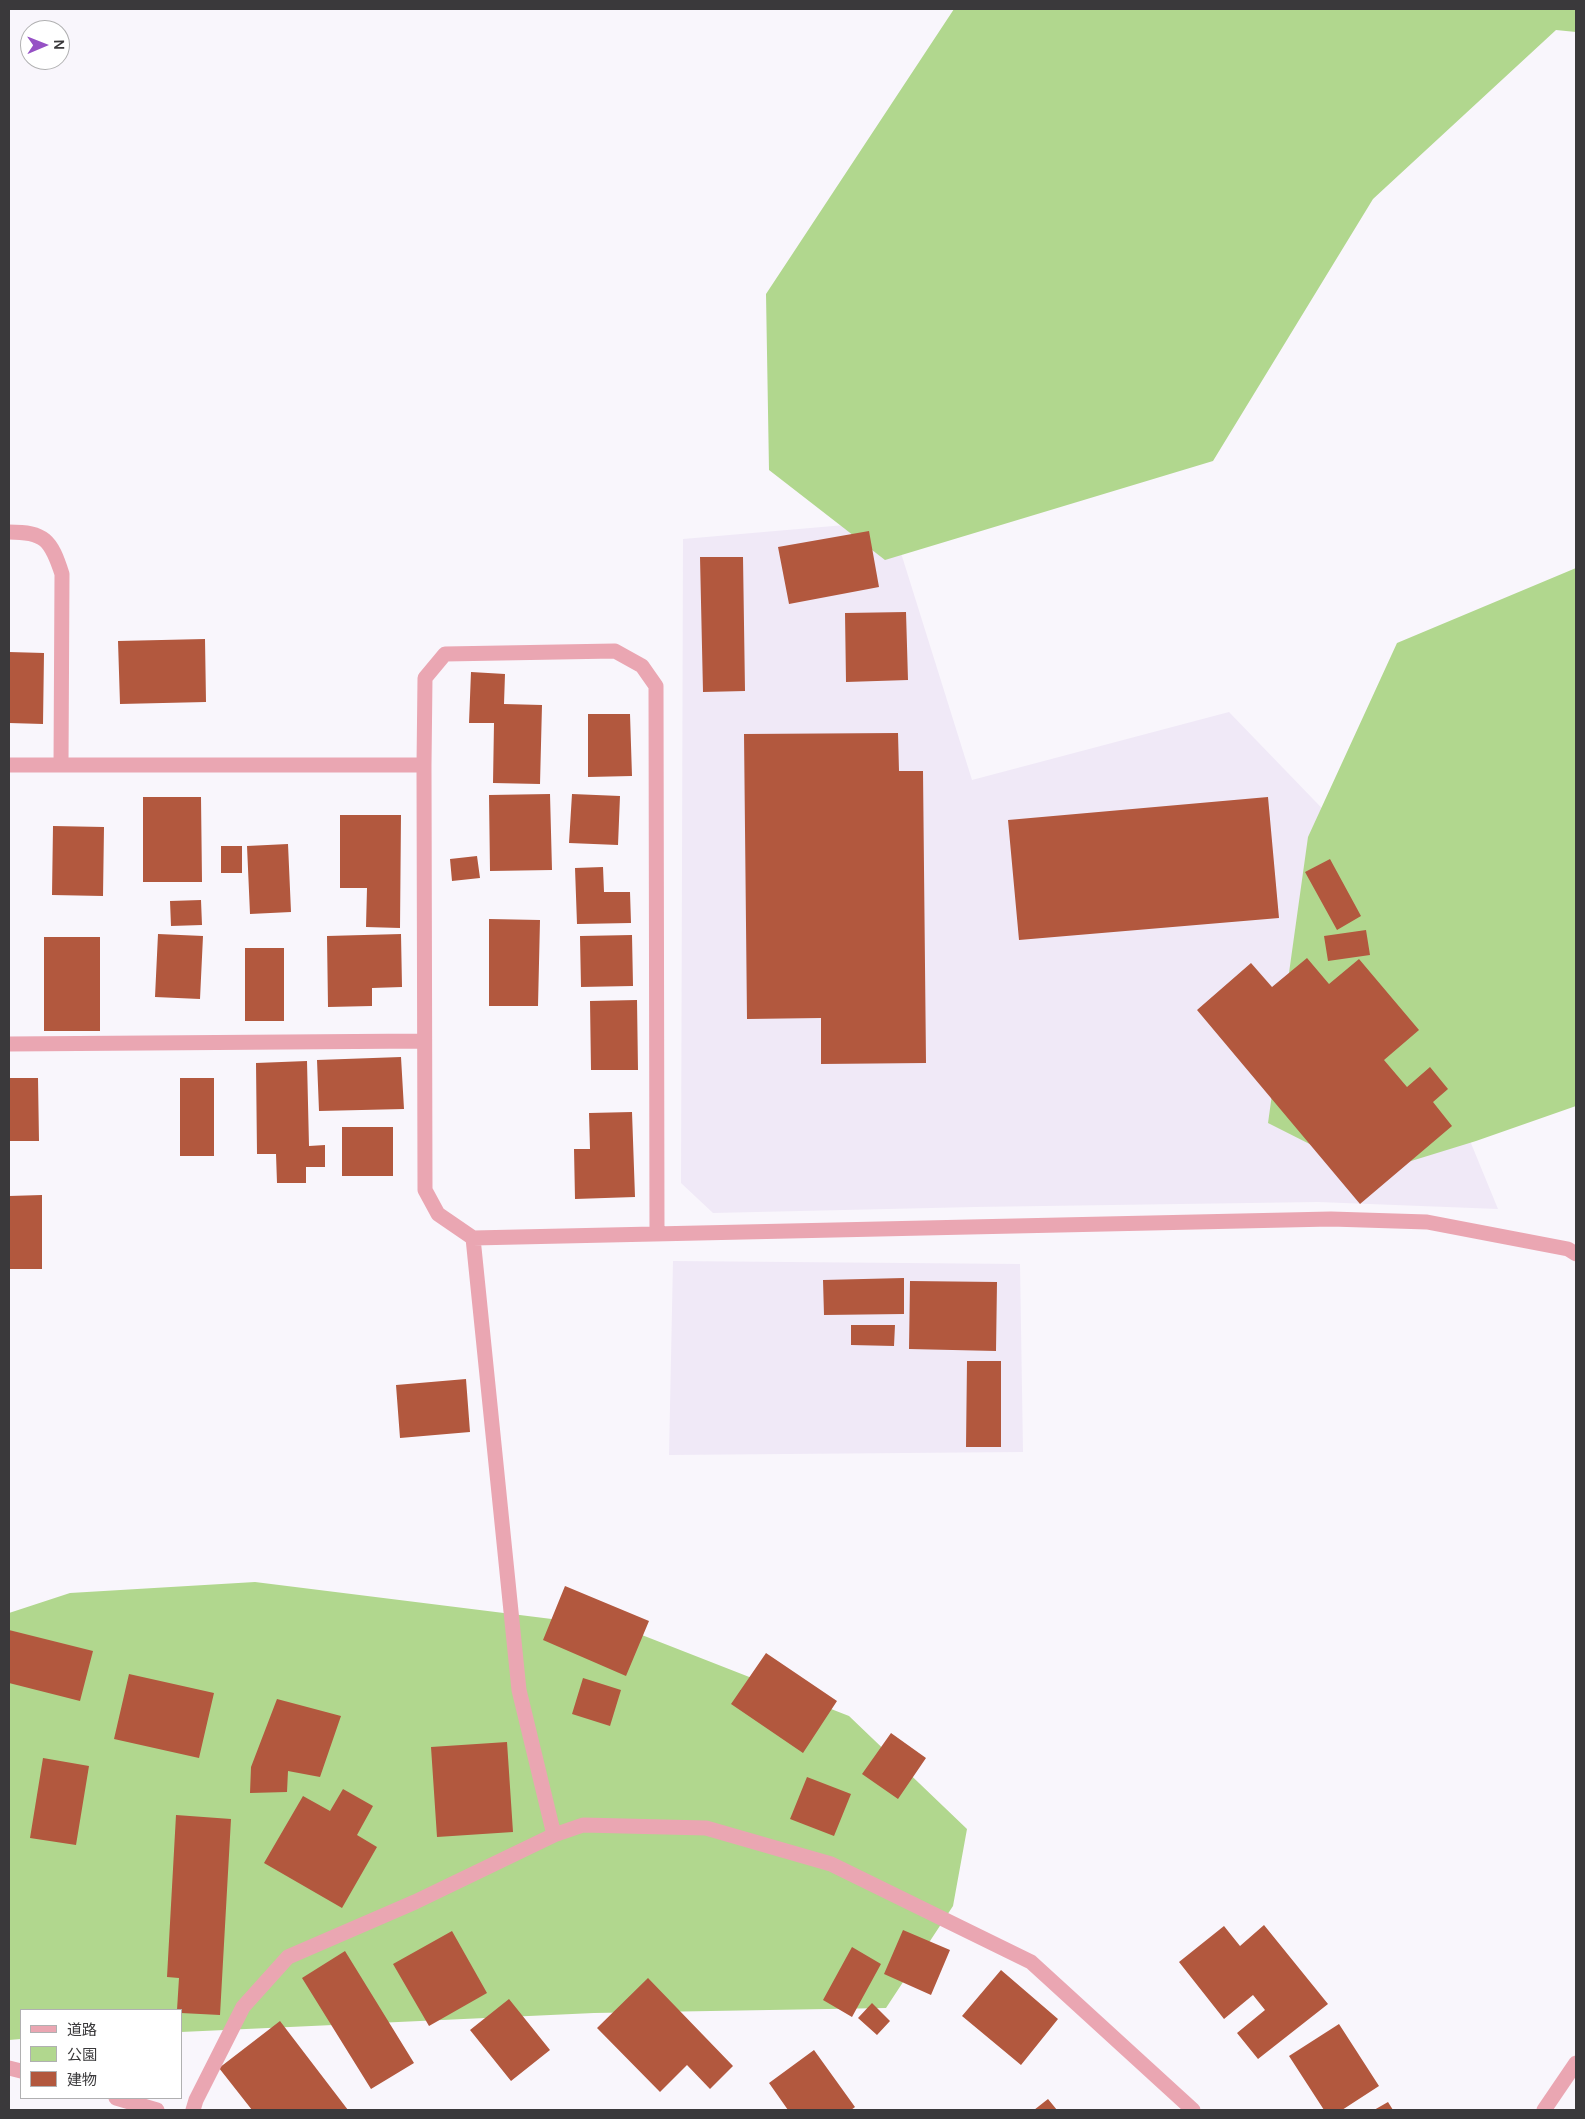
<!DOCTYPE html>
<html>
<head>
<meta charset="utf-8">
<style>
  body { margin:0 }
  #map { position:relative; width:1585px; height:2119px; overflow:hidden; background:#f9f6fc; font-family:Manrope,"Noto Sans JP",sans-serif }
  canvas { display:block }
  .frame { position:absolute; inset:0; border:10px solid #3a393b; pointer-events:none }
  .legend { position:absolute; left:20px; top:2009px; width:162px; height:90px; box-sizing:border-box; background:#fff; border:1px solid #b0b0b1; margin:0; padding:6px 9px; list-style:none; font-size:15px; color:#3a393b }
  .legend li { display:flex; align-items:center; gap:10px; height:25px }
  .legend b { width:25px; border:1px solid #b0b0b1 }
  .north { position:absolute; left:20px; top:20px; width:50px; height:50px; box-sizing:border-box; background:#fff; border:1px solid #b0b0b1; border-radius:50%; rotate:89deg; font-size:14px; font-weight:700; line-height:20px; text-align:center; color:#3a393b }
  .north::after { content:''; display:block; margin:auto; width:18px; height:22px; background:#9651c5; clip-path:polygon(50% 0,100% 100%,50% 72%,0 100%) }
</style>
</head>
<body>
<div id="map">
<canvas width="1585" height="2119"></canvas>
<div class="frame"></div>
<ul class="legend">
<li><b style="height:6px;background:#eaa6b2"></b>道路</li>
<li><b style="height:14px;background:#b1d78e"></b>公園</li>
<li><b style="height:14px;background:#b2583e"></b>建物</li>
</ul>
<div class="north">N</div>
</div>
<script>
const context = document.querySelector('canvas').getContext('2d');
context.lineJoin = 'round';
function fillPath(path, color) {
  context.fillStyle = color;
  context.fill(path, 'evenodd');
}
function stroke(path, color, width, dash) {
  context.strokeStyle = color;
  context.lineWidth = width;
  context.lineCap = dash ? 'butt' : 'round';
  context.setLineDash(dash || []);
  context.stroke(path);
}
fillPath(new Path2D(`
  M 891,521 L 972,780 L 1229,712 L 1342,829 L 1498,1209 L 1318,1202 L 975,1207 L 713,1213 L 681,1183 L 683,539 Z
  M 673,1261 L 1020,1264 L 1023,1452 L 669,1455 Z`), '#f0e9f7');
fillPath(new Path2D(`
  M 954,9 L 1576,9 L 1576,32 L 1556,30 L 1373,199 L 1213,461 L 885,560 L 769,470 L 766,294 Z
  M 1576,568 L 1576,1106 L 1476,1141 L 1369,1174 L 1268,1123 L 1308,837 L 1397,643 Z
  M 255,1582 L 624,1628 L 849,1716 L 967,1829 L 953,1906 L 886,2008 L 594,2013 L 181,2032 L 181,2010 L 21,2010 L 21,2039 L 9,2040 L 9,1613 L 70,1593 Z`), '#b1d78e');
fillPath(new Path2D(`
  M 869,531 L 879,587 L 789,604 L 778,547 Z
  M 700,557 L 743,557 L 745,691 L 703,692 Z
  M 906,612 L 908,680 L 846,682 L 845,613 Z
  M 205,639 L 206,702 L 120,704 L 118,641 Z
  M 9,652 L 44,653 L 43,724 L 9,723 Z
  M 471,672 L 505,674 L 504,704 L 542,705 L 540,784 L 493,783 L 494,723 L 469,723 Z
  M 588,714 L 630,714 L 632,776 L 588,777 Z
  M 898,733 L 899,771 L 923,771 L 926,1063 L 821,1064 L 821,1018 L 747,1019 L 744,734 Z
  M 550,794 L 552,870 L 490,871 L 489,795 Z
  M 572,794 L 620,796 L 618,845 L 569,843 Z
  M 143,797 L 201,797 L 202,882 L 143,882 Z
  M 1268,797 L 1279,918 L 1019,940 L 1008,820 Z
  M 340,815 L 401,815 L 400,928 L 366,927 L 367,888 L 340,888 Z
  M 53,826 L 104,827 L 103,896 L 52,895 Z
  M 288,844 L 291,912 L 250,914 L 247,846 Z
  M 221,846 L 242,846 L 242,873 L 221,873 Z
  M 477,856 L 480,878 L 452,881 L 450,859 Z
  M 1330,859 L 1361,916 L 1337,930 L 1305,872 Z
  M 603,867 L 604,892 L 630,892 L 631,923 L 577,924 L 575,868 Z
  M 201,900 L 202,925 L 171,926 L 170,901 Z
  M 489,919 L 540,920 L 538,1006 L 489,1006 Z
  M 1366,930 L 1370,955 L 1328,961 L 1324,936 Z
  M 158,934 L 203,936 L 200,999 L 155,997 Z
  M 401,934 L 402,987 L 372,988 L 372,1006 L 328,1007 L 327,936 Z
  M 632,935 L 633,986 L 581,987 L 580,936 Z
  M 44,937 L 100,937 L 100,1031 L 44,1031 Z
  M 245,948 L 284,948 L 284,1021 L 245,1021 Z
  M 1307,958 L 1329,984 L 1359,959 L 1419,1030 L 1384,1060 L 1407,1087 L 1430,1067 L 1448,1089 L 1433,1102 L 1452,1126 L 1360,1204 L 1197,1010 L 1251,963 L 1272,987 Z
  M 637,1000 L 638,1070 L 591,1070 L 590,1001 Z
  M 401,1057 L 404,1109 L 319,1111 L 317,1060 Z
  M 307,1061 L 309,1146 L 325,1145 L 325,1167 L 306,1167 L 306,1183 L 277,1183 L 276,1154 L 257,1154 L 256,1063 Z
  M 9,1078 L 38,1078 L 39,1141 L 9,1141 Z
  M 180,1078 L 214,1078 L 214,1156 L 180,1156 Z
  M 632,1112 L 635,1197 L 575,1199 L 574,1149 L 590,1149 L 589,1113 Z
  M 342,1127 L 393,1127 L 393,1176 L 342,1176 Z
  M 42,1195 L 42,1269 L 9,1269 L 9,1196 Z
  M 904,1278 L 904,1314 L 824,1315 L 823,1280 Z
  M 910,1281 L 997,1282 L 996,1351 L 909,1349 Z
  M 851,1325 L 895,1325 L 894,1346 L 851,1345 Z
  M 967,1361 L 1001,1361 L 1001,1447 L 966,1447 Z
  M 466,1379 L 470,1432 L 400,1438 L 396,1385 Z
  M 565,1586 L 649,1621 L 626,1676 L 543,1640 Z
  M 9,1630 L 93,1651 L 80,1701 L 9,1683 Z
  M 766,1653 L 837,1701 L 803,1753 L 731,1704 Z
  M 129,1674 L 214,1693 L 199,1758 L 114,1739 Z
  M 583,1678 L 621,1690 L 610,1726 L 572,1714 Z
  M 277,1699 L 341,1716 L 320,1777 L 288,1771 L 287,1792 L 250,1793 L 251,1767 Z
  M 891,1733 L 926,1758 L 898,1799 L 862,1774 Z
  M 507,1742 L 513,1832 L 437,1837 L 431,1747 Z
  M 43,1758 L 89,1766 L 76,1845 L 30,1838 Z
  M 807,1777 L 851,1794 L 834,1836 L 790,1819 Z
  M 343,1789 L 373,1806 L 357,1835 L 377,1847 L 342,1908 L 264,1863 L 303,1796 L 330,1811 Z
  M 176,1815 L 231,1819 L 220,2015 L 181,2013 L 181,2010 L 177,2010 L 179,1978 L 167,1977 Z
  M 1264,1925 L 1328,2004 L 1258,2059 L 1237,2033 L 1265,2010 L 1253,1995 L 1224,2019 L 1179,1962 L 1224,1926 L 1240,1946 Z
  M 903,1930 L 950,1950 L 931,1995 L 884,1974 Z
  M 452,1931 L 487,1993 L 429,2026 L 393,1964 Z
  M 852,1947 L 881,1964 L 852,2017 L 823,2000 Z
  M 345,1951 L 414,2063 L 371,2089 L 302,1978 Z
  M 1001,1970 L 1058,2019 L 1021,2065 L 962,2016 Z
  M 648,1978 L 733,2066 L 710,2089 L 687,2065 L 660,2092 L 597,2028 Z
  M 509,1999 L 550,2050 L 511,2081 L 470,2030 Z
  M 872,2003 L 890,2021 L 877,2035 L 858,2018 Z
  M 280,2021 L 348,2110 L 252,2110 L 219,2068 Z
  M 1339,2024 L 1379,2086 L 1342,2110 L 1324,2110 L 1289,2056 Z
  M 814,2050 L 855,2107 L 851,2110 L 788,2110 L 769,2083 Z
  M 1048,2099 L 1057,2110 L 1034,2110 Z
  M 1388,2102 L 1393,2110 L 1374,2110 Z`), '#b2583e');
stroke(new Path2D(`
  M 9,532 C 45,532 51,540 62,574 L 61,765
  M 9,765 L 424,765 L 425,1190 L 438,1214 L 473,1238 L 1331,1219 L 1427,1222 L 1568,1249 L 1576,1254
  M 424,765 L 425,678 L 445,654 L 615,651 L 642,666 L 656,686 L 657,1233
  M 9,1044 L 424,1041
  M 473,1238 L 519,1690 L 554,1835
  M 9,2068 L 21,2071
  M 116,2098 L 157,2110
  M 193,2110 L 196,2100 L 243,2007 L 288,1957 L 415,1902 L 554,1835 L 583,1825 L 706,1828 L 831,1864 L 1031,1962 L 1193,2110
  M 1544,2110 L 1576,2063`), '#eaa6b2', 15);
</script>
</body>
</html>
